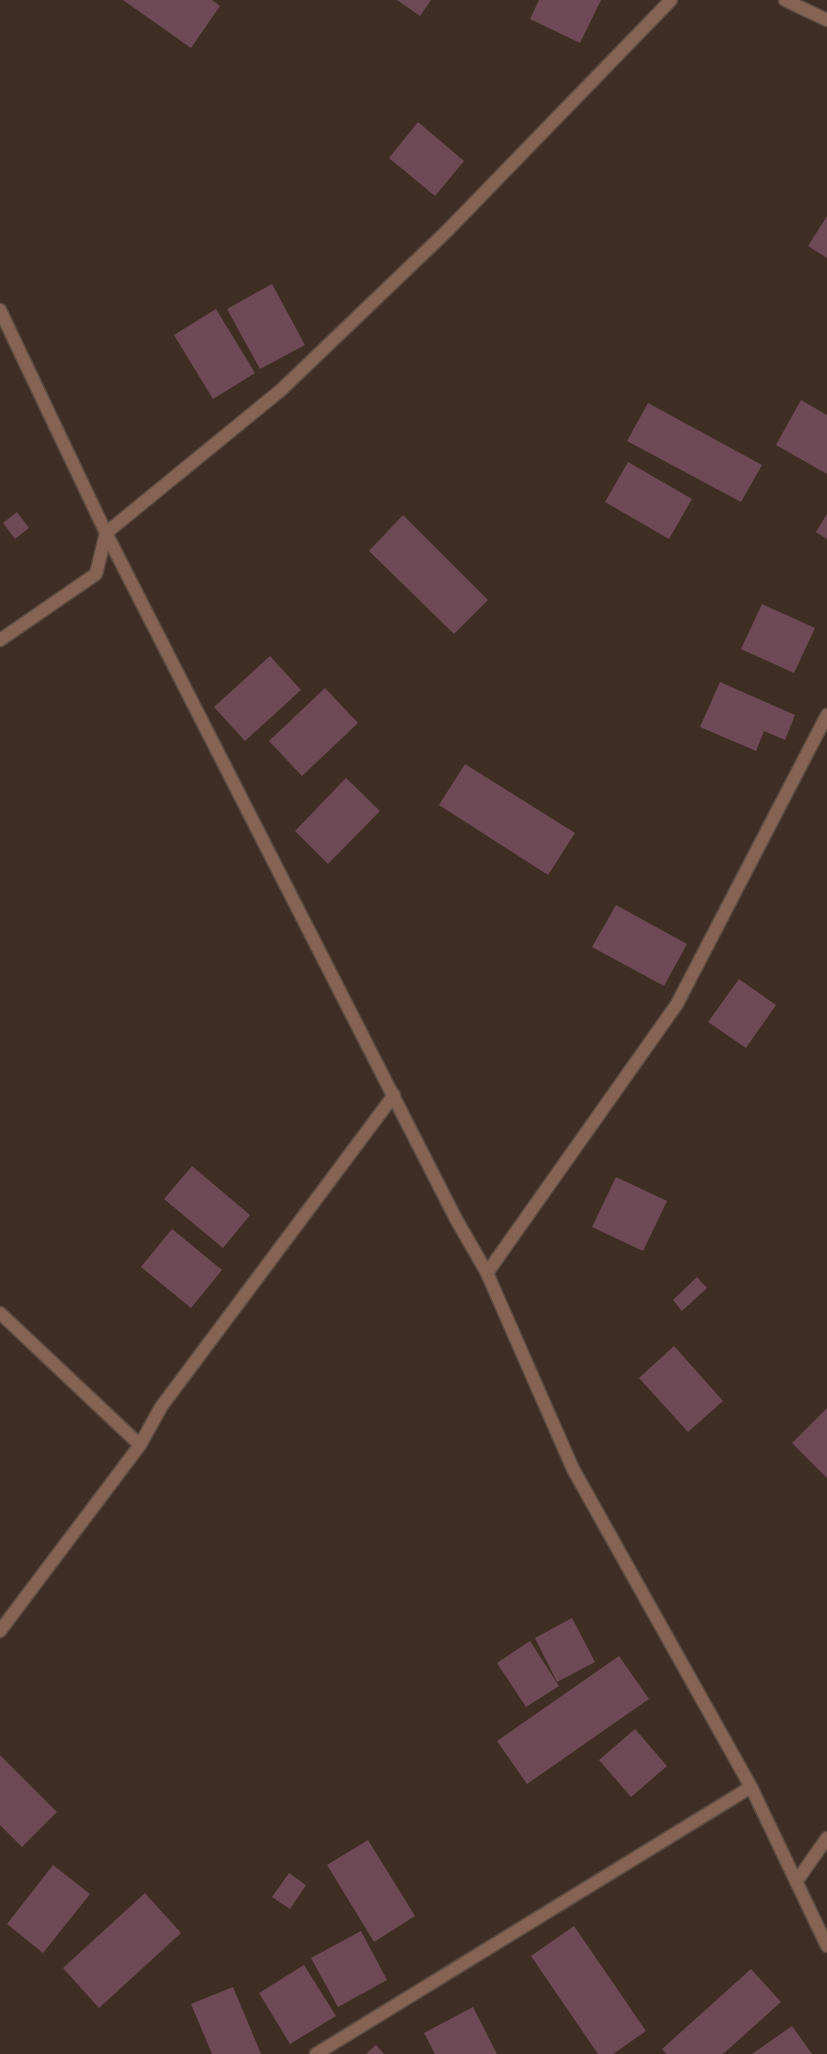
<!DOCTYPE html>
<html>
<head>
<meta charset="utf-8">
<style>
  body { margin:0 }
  canvas { display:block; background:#402e24 }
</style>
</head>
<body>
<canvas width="827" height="2054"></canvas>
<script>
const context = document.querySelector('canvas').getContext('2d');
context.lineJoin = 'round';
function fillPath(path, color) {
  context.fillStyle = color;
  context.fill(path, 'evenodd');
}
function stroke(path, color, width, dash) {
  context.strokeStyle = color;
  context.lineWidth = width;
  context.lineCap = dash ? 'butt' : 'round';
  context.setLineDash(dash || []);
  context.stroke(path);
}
fillPath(new Path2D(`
  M 123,0 L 212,0 L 220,6 L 191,48 Z
  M 397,0 L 431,0 L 420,16 Z
  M 539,0 L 601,0 L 580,43 L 530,19 Z
  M 418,122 L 464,161 L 435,196 L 389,158 Z
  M 827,216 L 827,258 L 808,246 Z
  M 272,284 L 305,345 L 260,369 L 227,309 Z
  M 216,309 L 255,373 L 213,399 L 174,335 Z
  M 801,400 L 827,415 L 827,474 L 776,445 Z
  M 648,403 L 762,465 L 741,502 L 627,441 Z
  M 628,462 L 692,499 L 669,539 L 605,502 Z
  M 17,512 L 29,528 L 15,539 L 3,523 Z
  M 827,514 L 827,539 L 816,532 Z
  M 403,515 L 488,600 L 454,634 L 369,551 Z
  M 762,604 L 815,628 L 794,673 L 741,649 Z
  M 270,656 L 301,690 L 245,741 L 214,707 Z
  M 720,682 L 795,715 L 785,740 L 764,731 L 756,751 L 700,727 Z
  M 325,688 L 358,723 L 302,776 L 269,741 Z
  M 465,764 L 575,833 L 548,875 L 439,805 Z
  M 346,778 L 380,811 L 328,864 L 295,831 Z
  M 616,905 L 687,944 L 664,986 L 592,947 Z
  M 739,979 L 776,1005 L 746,1048 L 708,1022 Z
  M 192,1166 L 250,1215 L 223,1248 L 164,1199 Z
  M 616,1177 L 667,1201 L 643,1251 L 592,1227 Z
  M 172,1229 L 222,1270 L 191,1308 L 141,1267 Z
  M 697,1277 L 707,1288 L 682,1311 L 673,1300 Z
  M 674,1346 L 723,1401 L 688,1432 L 639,1378 Z
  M 827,1408 L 827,1478 L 792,1443 Z
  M 572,1618 L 595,1662 L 557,1682 L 535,1638 Z
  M 530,1641 L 559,1686 L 526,1707 L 497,1663 Z
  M 619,1656 L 649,1699 L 527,1784 L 497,1741 Z
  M 635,1729 L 667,1766 L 631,1797 L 599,1760 Z
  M 0,1755 L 57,1812 L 22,1847 L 0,1825 Z
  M 368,1840 L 415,1916 L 374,1942 L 327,1865 Z
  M 53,1865 L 90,1894 L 43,1953 L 7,1924 Z
  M 289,1873 L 306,1885 L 290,1909 L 272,1897 Z
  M 145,1893 L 181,1933 L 99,2008 L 63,1968 Z
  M 574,1926 L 646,2031 L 613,2054 L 598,2054 L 531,1956 Z
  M 361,1931 L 387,1980 L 338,2007 L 311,1958 Z
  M 304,1965 L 336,2016 L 290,2044 L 259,1993 Z
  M 751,1969 L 781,2002 L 723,2054 L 666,2054 L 662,2049 Z
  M 233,1987 L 261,2054 L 212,2054 L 191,2004 Z
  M 473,2007 L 497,2054 L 435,2054 L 424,2033 Z
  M 792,2026 L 812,2054 L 752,2054 Z
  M 376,2045 L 384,2054 L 366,2054 Z`), '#6d4a55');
const minor = new Path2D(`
  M 785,0 L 827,20
  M 0,310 L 106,533 L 456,1219 L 487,1273 L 573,1469 L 751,1787 L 827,1946
  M 0,640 L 96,574 L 106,533 L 281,390 L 447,231 L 671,0
  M 487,1273 L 677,1004 L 827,715
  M 0,1313 L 140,1445
  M 0,1631 L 140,1445 L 161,1407 L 394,1095
  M 796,1882 L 827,1838
  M 316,2054 L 751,1787`);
stroke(minor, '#5d4c43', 15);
stroke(minor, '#856453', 12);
</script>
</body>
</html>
